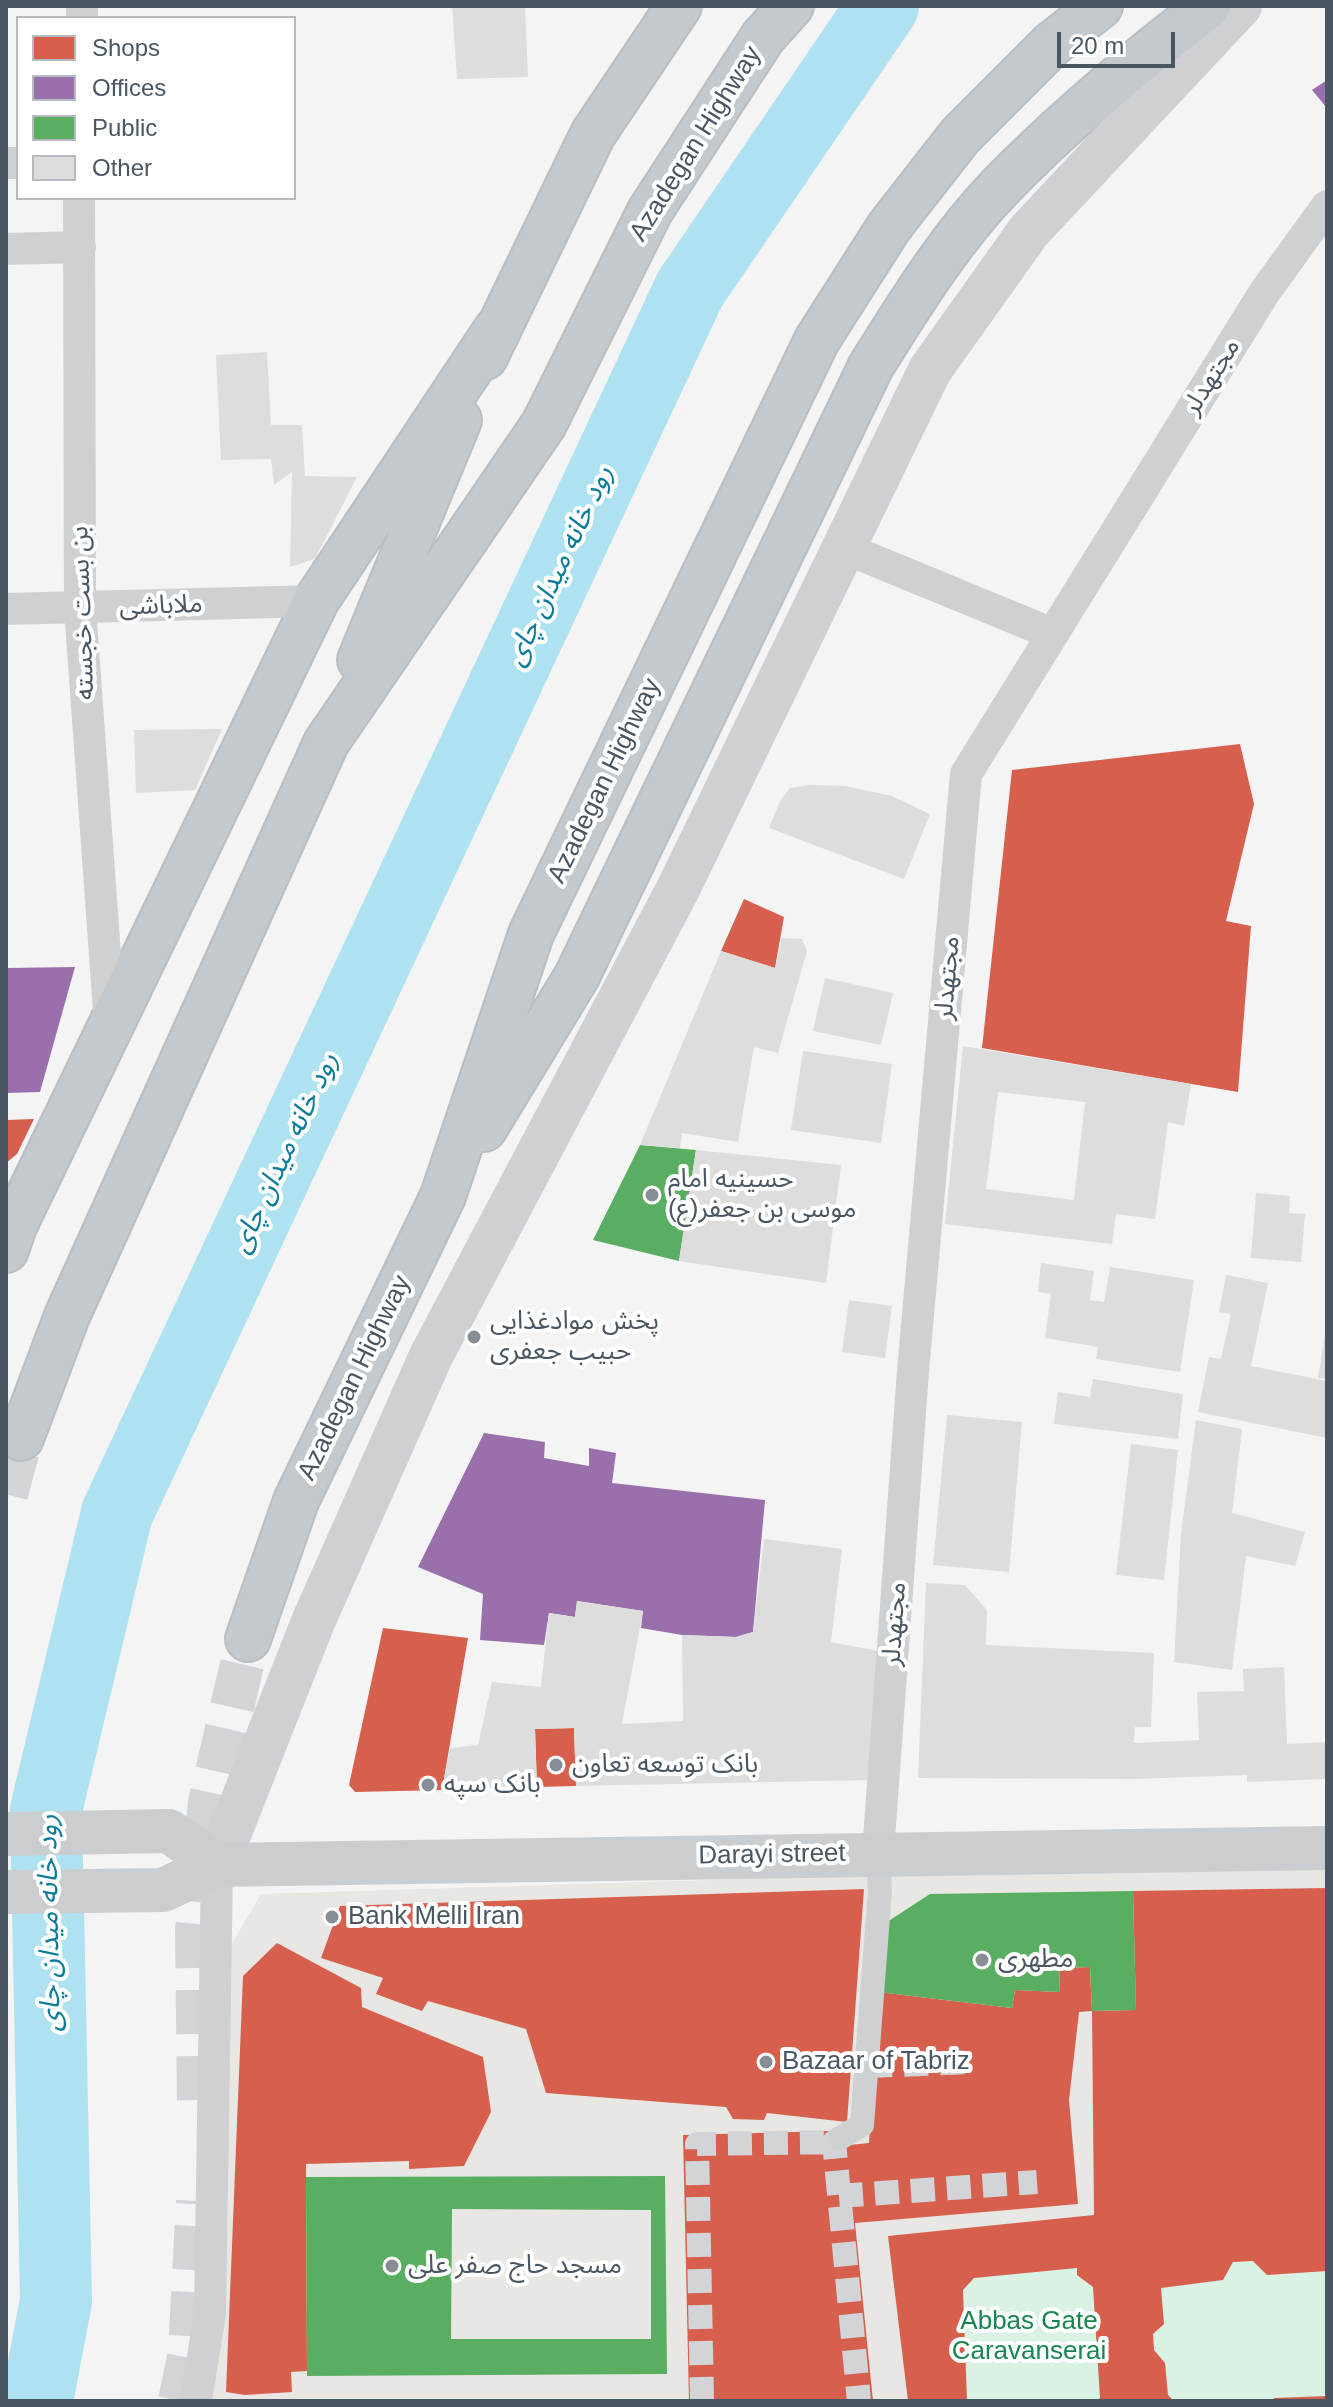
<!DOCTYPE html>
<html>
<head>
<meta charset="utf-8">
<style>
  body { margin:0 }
  #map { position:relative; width:1333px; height:2407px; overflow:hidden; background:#f4f4f4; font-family:Helvetica,sans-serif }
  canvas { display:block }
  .frame { position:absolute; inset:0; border:8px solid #4a5661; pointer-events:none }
  .legend { position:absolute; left:16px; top:16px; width:280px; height:184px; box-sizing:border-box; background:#fff; border:2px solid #b7bbc0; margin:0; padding:10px 14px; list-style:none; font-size:24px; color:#4a5661 }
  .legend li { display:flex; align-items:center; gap:16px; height:40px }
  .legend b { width:40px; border:2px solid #b7bbc0 }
  .scale { position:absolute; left:1057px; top:32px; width:118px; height:36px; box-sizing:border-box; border:4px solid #4a5661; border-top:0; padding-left:10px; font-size:24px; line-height:28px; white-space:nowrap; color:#4a5661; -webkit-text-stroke:6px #fff; paint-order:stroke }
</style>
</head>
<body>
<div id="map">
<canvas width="1333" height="2407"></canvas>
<div class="frame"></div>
<ul class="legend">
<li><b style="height:22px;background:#d6604d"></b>Shops</li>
<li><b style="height:22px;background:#9970ab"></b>Offices</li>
<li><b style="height:22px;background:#5aae61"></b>Public</li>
<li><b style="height:22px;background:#ddddde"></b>Other</li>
</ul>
<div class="scale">20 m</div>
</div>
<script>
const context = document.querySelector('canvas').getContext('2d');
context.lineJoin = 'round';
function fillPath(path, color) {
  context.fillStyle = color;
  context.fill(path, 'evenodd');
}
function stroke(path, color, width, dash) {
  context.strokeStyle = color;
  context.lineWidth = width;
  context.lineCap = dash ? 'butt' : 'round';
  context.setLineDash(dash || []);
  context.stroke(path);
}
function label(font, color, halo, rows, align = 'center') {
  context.font = font + ' Helvetica,"Noto Sans Arabic",sans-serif';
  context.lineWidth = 8;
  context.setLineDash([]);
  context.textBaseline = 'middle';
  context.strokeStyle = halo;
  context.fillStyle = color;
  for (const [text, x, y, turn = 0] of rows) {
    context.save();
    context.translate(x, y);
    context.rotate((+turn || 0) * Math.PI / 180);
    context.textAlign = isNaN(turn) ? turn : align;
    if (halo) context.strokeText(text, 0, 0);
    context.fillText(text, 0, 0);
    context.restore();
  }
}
fillPath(new Path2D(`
  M 1327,1867 L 1327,2401 L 200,2401 L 214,1974 L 261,1894 L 1028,1870 Z`), '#e8e7e3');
fillPath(new Path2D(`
  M 1253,2261 L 1267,2275 L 1327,2271 L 1327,2396 L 1272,2401 L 1174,2401 L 1168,2395 C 1170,2370 1155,2357 1153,2334 L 1164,2324 L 1161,2288 L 1233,2262 Z
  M 1077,2268 L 1093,2287 L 1100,2398 L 1096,2401 L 967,2401 L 963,2290 L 974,2278 Z`), '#d9f2e3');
fillPath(new Path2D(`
  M 1240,744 L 1254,804 L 1226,921 L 1251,926 L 1238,1092 L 982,1048 L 1012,770 Z
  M 744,899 L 784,917 L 775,968 L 721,951 Z
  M 34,1119 L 17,1154 L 6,1163 L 6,1120 Z
  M 383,1628 L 468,1638 L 442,1790 L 355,1792 L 349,1785 Z
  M 574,1728 L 576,1786 L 537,1787 L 535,1729 Z
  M 1327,1888 L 1327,2271 L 1267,2275 L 1253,2261 L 1233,2262 L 1223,2280 L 1161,2288 L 1164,2324 L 1153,2334 L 1154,2350 L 1165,2363 L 1168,2395 L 1174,2401 L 1096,2401 L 1100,2398 L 1093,2287 L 1077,2275 L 1077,2268 L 974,2278 L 963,2290 L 967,2401 L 908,2401 L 888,2236 L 1094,2215 L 1092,2011 L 1079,2012 L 1069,2100 L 1078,2204 L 855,2223 L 873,2401 L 689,2401 L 683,2135 L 831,2131 L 849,2145 L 869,2143 L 878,1992 L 1012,2008 L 1015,1990 L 1060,1992 L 1059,1968 L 1090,1967 L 1092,2011 L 1136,2010 L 1133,1891 Z
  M 864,1889 L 847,2122 L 767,2113 L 764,2120 L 733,2119 L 726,2107 L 546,2093 L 526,2029 L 428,2001 L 422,2011 L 376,1994 L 383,1978 L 321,1958 L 340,1906 Z
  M 277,1943 L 361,1988 L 362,2007 L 483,2057 L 491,2112 L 464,2166 L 409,2169 L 409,2161 L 306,2164 L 307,2371 L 291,2372 L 292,2392 L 245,2395 L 226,2392 L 243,1976 Z
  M 1327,2396 L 1327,2401 L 1272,2401 L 1274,2398 Z`), '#d6604d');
fillPath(new Path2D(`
  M 1327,80 L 1327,108 L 1312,90 Z
  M 75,967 L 40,1092 L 6,1093 L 6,968 Z
  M 484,1433 L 545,1442 L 544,1458 L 589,1466 L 589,1448 L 616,1453 L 612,1483 L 765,1500 L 753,1632 L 736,1637 L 682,1635 L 641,1628 L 643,1611 L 577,1601 L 575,1617 L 549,1613 L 544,1645 L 480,1640 L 483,1594 L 418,1567 Z`), '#9970ab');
fillPath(new Path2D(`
  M 640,1145 L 696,1150 L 679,1261 L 593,1240 Z
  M 1133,1891 L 1136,2010 L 1092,2011 L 1090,1967 L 1059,1968 L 1060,1992 L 1015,1990 L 1012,2008 L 878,1992 L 887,1922 L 930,1894 Z
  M 665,2176 L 667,2374 L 307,2376 L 306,2177 ZM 452,2209 L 651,2210 L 651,2339 L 451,2339 Z`), '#5aae61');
stroke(new Path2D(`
  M 37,2401 L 56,2301 L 46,1810 L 117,1513 L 690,289 L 883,6`), '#aee2f0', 72);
fillPath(new Path2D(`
  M 452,6 L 525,6 L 528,77 L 457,79 Z
  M 267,352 L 271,425 L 302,425 L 305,476 L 357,477 L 315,559 L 290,567 L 292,472 L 274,485 L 271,459 L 221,460 L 216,355 Z
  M 222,729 L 195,790 L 136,793 L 134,730 Z
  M 809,785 L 845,786 L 892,796 L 930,814 L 904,879 L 769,828 L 780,801 L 790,788 Z
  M 782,938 L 802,939 L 807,951 L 778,1053 L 754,1047 L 738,1142 L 682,1133 L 680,1148 L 640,1145 L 721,951 L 775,968 Z
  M 825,978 L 893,993 L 881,1045 L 813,1031 Z
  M 963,1046 L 1191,1084 L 1184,1126 L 1168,1122 L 1155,1219 L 1116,1214 L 1112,1244 L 945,1224 ZM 998,1092 L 1085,1102 L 1074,1200 L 986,1189 Z
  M 803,1051 L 892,1064 L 881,1143 L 791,1130 Z
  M 696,1150 L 841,1165 L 826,1283 L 679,1261 Z
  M 1256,1193 L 1290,1196 L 1289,1213 L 1305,1214 L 1301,1262 L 1251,1258 Z
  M 1041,1263 L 1094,1271 L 1090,1300 L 1104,1302 L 1110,1267 L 1194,1280 L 1180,1372 L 1096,1359 L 1098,1347 L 1045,1338 L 1051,1294 L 1038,1292 Z
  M 1226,1275 L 1268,1283 L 1251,1366 L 1327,1381 L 1327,1438 L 1198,1412 L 1209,1357 L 1221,1359 L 1231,1314 L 1219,1312 Z
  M 849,1300 L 892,1306 L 885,1358 L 842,1352 Z
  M 1325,1334 L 1327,1334 L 1327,1379 L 1318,1378 Z
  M 1093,1379 L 1183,1394 L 1178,1439 L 1054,1424 L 1058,1392 L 1090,1397 Z
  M 947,1415 L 1022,1422 L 1009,1572 L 933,1565 Z
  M 1196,1420 L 1242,1429 L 1232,1513 L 1305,1532 L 1295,1566 L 1246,1556 L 1232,1670 L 1174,1662 L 1181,1534 Z
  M 1131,1444 L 1178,1450 L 1164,1580 L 1116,1575 Z
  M 764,1539 L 842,1549 L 831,1642 L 883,1652 L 871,1780 L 576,1786 L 574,1728 L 535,1729 L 537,1787 L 442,1790 L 450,1748 L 478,1745 L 492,1682 L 541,1687 L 549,1613 L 575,1617 L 577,1601 L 643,1611 L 622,1724 L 683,1721 L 682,1635 L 736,1637 L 753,1632 Z
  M 926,1583 L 965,1585 L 987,1610 L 986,1645 L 1154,1653 L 1151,1727 L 1135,1727 L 1134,1743 L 1199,1740 L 1197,1692 L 1244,1691 L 1243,1669 L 1284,1667 L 1287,1744 L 1327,1742 L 1327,1779 L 1247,1782 L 1247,1775 L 1135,1779 L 918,1778 Z`), '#ddddde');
stroke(new Path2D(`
  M 868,2066 L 974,2062
  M 840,2138 L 834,2142 L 859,2401
  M 839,2196 L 1037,2182
  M 702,2401 L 697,2144 L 834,2142`), '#d2d4d7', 24, [24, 12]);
stroke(new Path2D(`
  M 6,1494 L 21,1438
  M 199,2100 L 197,1930 L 210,1802 L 248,1639
  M 180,2401 L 190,2353 L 198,2201`), '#d2d4d7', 44, [44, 22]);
const trunk = new Path2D(`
  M 485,357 L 593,134 L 679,6
  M 360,660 L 459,420
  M 484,1129 L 577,976 L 871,366 C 910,304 949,240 1000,187 C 1064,121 1135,62 1208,6
  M 6,1250 L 14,1226 L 316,601 L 496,330
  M 21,1438 L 67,1316 L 326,743 L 544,424 L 650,211 L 763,37 L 791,6
  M 248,1639 L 296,1501 L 443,1196 L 531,934 L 817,340 L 889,227 L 960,136 L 1052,44 L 1100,6`);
stroke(trunk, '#b9bec3', 48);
stroke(new Path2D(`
  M 840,2138 L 862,2125 L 880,1890 L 878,1853`), '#ced0d2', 24);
stroke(new Path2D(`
  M 82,18 L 82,6
  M 6,163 L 18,163
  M 79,198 L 80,608 L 110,1024
  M 6,249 L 80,247
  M 844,548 L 1053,634
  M 6,609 L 316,601
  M 878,1853 L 913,1371 L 966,774 L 1264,293 L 1327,206
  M 196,2401 L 210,2313 L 217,1865`), '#ced0d2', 32);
stroke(new Path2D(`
  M 217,1865 L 313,1622 L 431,1356 L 678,889 L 930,370 L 1029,231 L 1240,6`), '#ced0d4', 44);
stroke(new Path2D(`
  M 6,1834 L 169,1831 L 217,1865
  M 6,1892 L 163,1890 L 217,1865 L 1327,1848`), '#caced1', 44);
stroke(trunk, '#c4c9cd', 44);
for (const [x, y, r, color] of [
  [652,1195,8,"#868d94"],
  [474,1337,8,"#868d94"],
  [556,1765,8,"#868d94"],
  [428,1785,8,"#868d94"],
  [332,1917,8,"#868d94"],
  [982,1960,8,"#868d94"],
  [766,2062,8,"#868d94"],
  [392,2266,8,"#868d94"]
]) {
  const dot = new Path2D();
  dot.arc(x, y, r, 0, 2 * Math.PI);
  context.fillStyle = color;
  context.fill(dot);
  stroke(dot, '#fff', 3);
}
label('26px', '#4a5661', '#fff', [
  ["Azadegan Highway",696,144,-58],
  ["مجتهدلر",1212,377,-58],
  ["ملاباشی",161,606,-2],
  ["بن بست خجسته",83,613,-92],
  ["Azadegan Highway",605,781,-64],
  ["مجتهدلر",948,978,-85],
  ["Azadegan Highway",355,1378,-64],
  ["مجتهدلر",895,1624,-86],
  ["Darayi street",772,1855,-1]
]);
label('26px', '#4a5661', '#fff', [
  ["حسینیه امام",668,1180],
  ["موسی بن جعفر(ع)",668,1210],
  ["پخش موادغذایی",490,1322],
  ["حبیب جعفری",490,1352],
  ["بانک توسعه تعاون",572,1765],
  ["بانک سپه",444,1785],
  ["Bank Melli Iran",348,1917],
  ["مطهری",998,1960],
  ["Bazaar of Tabriz",782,2062],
  ["مسجد حاج صفر علی",408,2266]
], 'left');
label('26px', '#17864f', '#fff', [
  ["Abbas Gate",1029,2322],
  ["Caravanserai",1029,2352]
]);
label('italic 28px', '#0c7c9b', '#fff', [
  ["رود خانه میدان چای",560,566,-65],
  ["رود خانه میدان چای",285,1153,-65],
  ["رود خانه میدان چای",50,1923,-91]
]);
</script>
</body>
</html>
